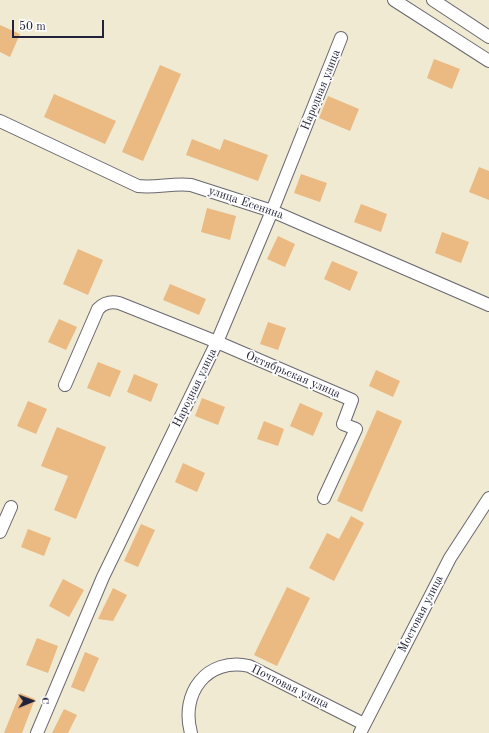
<!DOCTYPE html>
<html>
<head>
<meta charset="utf-8">
<style>
  body { margin:0 }
  #map { position:relative; width:489px; height:733px; overflow:hidden; background:#efead1; font-family:"Old Standard TT",serif }
  canvas { display:block }
  .north { position:absolute; left:12px; top:681px; width:40px; height:40px; -webkit-text-stroke:3px #fff; paint-order:stroke; rotate:89deg; font-size:11px; font-weight:700; line-height:16px; text-align:center; color:#22223b }
  .north::after { content:''; display:block; margin:auto; width:14px; height:18px; background:#22223b; clip-path:polygon(50% 0,100% 100%,50% 72%,0 100%) }
  .scale { position:absolute; left:12px; top:20px; width:92px; height:18px; box-sizing:border-box; border:2px solid #22223b; border-top:0; padding-left:5px; font-size:12px; line-height:14px; white-space:nowrap; color:#22223b; -webkit-text-stroke:3px #fff; paint-order:stroke }
</style>
</head>
<body>
<div id="map">
<canvas width="489" height="733"></canvas>
<div class="north">С</div>
<div class="scale">50 m</div>
</div>
<script>
const context = document.querySelector('canvas').getContext('2d');
context.lineJoin = 'round';
function fillPath(path, color) {
  context.fillStyle = color;
  context.fill(path, 'evenodd');
}
function stroke(path, color, width, dash) {
  context.strokeStyle = color;
  context.lineWidth = width;
  context.lineCap = dash ? 'butt' : 'round';
  context.setLineDash(dash || []);
  context.stroke(path);
}
function label(font, color, halo, rows, align = 'center') {
  context.font = font + ' "Old Standard TT",serif';
  context.lineWidth = 3.5;
  context.setLineDash([]);
  context.textBaseline = 'middle';
  context.strokeStyle = halo;
  context.fillStyle = color;
  for (const [text, x, y, turn = 0] of rows) {
    context.save();
    context.translate(x, y);
    context.rotate((+turn || 0) * Math.PI / 180);
    context.textAlign = isNaN(turn) ? turn : align;
    if (halo) context.strokeText(text, 0, 0);
    context.fillText(text, 0, 0);
    context.restore();
  }
}
fillPath(new Path2D(`
  M 0,25 L 20,34 L 10,57 L 0,52 Z
  M 434,59 L 460,69 L 452,89 L 427,78 Z
  M 160,65 L 181,74 L 143,161 L 122,152 Z
  M 54,94 L 116,121 L 105,144 L 44,117 Z
  M 328,96 L 359,109 L 350,131 L 319,118 Z
  M 192,139 L 220,150 L 224,139 L 268,155 L 258,181 L 186,155 Z
  M 479,167 L 489,171 L 489,200 L 469,192 Z
  M 301,174 L 327,183 L 320,202 L 294,193 Z
  M 361,204 L 387,214 L 381,232 L 354,222 Z
  M 207,208 L 236,216 L 230,240 L 201,232 Z
  M 442,232 L 469,242 L 461,263 L 435,253 Z
  M 278,236 L 295,244 L 285,267 L 267,259 Z
  M 78,249 L 103,260 L 88,295 L 63,284 Z
  M 332,261 L 358,272 L 350,291 L 324,279 Z
  M 170,284 L 206,299 L 199,315 L 163,300 Z
  M 59,319 L 77,327 L 66,350 L 48,342 Z
  M 268,322 L 286,328 L 278,350 L 260,344 Z
  M 98,362 L 121,371 L 110,397 L 87,388 Z
  M 376,370 L 400,381 L 393,397 L 369,386 Z
  M 134,374 L 158,384 L 151,402 L 127,392 Z
  M 202,398 L 225,407 L 218,425 L 195,416 Z
  M 28,401 L 47,409 L 36,434 L 17,426 Z
  M 300,403 L 323,413 L 313,436 L 290,426 Z
  M 377,410 L 402,421 L 362,512 L 337,501 Z
  M 264,421 L 284,429 L 278,446 L 257,439 Z
  M 57,427 L 106,447 L 76,519 L 54,510 L 68,476 L 41,466 Z
  M 183,463 L 205,473 L 197,492 L 175,482 Z
  M 351,516 L 364,523 L 334,581 L 309,568 L 327,533 L 339,539 Z
  M 141,524 L 155,530 L 138,567 L 124,561 Z
  M 28,529 L 51,538 L 44,556 L 21,547 Z
  M 63,579 L 84,590 L 69,617 L 49,606 Z
  M 287,587 L 310,598 L 277,666 L 254,655 Z
  M 113,588 L 127,595 L 113,621 L 98,619 Z
  M 37,638 L 58,646 L 48,673 L 26,665 Z
  M 85,652 L 99,658 L 84,692 L 71,687 Z
  M 20,693 L 35,699 L 22,733 L 4,733 Z
  M 64,709 L 77,715 L 68,733 L 52,733 Z`), '#ebb982');
const minor = new Path2D(`
  M 394,0 L 489,61
  M 433,0 L 489,37
  M 0,121 L 138,186 C 156,188 173,183 191,185 L 272,211 L 489,305
  M 65,385 L 98,309 C 104,303 110,301 119,303 L 217,342 L 352,400 L 343,424 L 356,429 L 324,498
  M 0,532 L 11,507
  M 37,733 L 103,577 L 217,342 L 272,211 L 341,38
  M 191,733 C 180,693 207,657 249,666 L 364,724
  M 360,733 L 450,558 L 489,498`);
stroke(minor, '#6a6870', 14);
stroke(minor, '#fff', 12);
label('12px', '#22223b', '#fff', [
  ["Народная улица",321,90,-68],
  ["улица Есенина",246,203,19],
  ["Октябрьская улица",293,375,23],
  ["Народная улица",195,388,-64],
  ["Мостовая улица",421,614,-63],
  ["Почтовая улица",290,687,26]
]);
</script>
</body>
</html>
